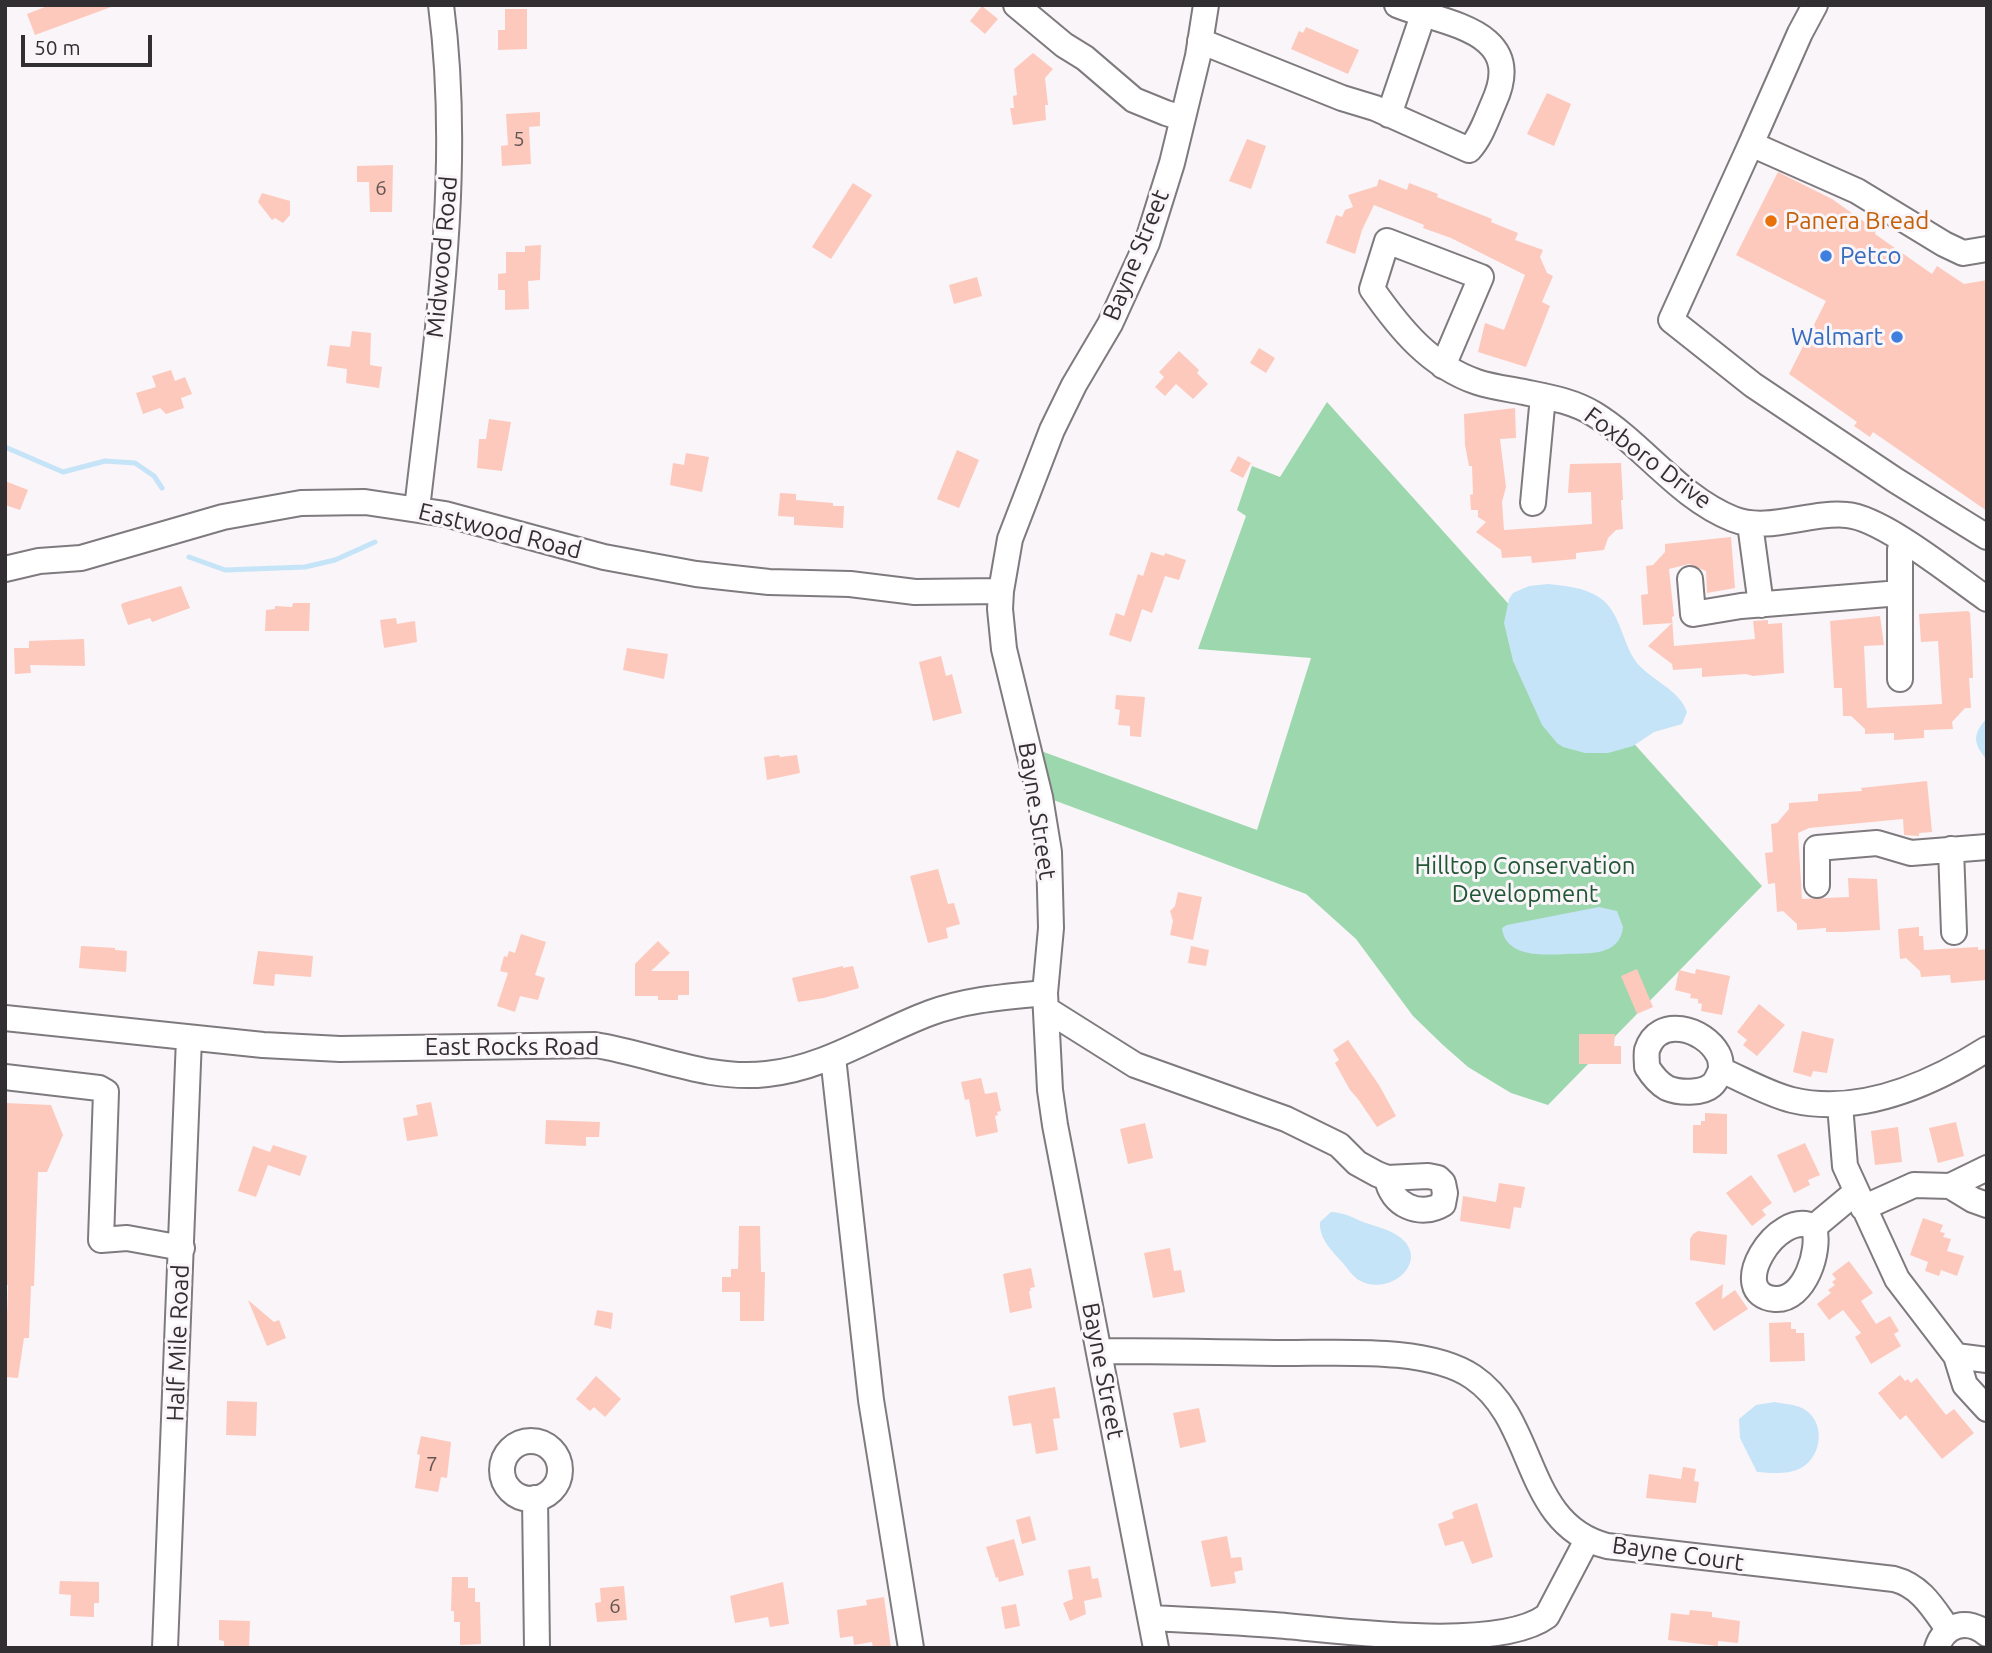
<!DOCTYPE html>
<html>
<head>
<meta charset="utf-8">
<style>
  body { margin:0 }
  #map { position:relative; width:1992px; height:1653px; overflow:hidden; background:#f9f5f9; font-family:Ubuntu,sans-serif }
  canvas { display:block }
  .frame { position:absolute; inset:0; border:7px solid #312f31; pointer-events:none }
  .scale { position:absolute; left:21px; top:35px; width:131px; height:32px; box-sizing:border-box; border:4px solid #312f31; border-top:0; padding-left:9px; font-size:21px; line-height:24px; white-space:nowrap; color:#312f31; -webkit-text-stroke:5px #f9f5f9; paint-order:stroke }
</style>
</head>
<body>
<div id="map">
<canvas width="1992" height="1653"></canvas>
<div class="frame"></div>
<div class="scale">50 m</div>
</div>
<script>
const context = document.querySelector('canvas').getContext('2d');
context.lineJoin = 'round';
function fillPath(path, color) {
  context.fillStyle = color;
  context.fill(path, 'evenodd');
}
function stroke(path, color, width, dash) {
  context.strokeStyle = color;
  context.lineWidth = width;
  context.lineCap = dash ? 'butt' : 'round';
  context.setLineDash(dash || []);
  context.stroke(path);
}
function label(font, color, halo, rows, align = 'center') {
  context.font = font + ' Ubuntu,sans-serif';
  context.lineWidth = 6;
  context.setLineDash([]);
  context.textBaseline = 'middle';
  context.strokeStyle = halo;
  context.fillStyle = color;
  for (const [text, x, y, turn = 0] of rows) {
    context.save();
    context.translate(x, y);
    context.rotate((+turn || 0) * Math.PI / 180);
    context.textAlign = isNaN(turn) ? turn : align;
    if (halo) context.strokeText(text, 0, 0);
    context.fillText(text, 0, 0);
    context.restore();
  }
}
fillPath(new Path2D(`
  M 1327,402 L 1762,886 L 1548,1105 L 1511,1093 L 1468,1067 L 1443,1045 L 1413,1016 L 1356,939 L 1306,894 L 1048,798 L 1041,751 L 1257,830 L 1311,658 L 1198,649 L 1246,516 L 1237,510 L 1252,466 L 1280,477 Z`), '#9dd7ae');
fillPath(new Path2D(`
  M 1548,584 C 1566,586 1584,587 1600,598 C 1621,612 1622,644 1637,663 C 1652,681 1679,689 1687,712 L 1682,724 L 1654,732 L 1633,746 L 1608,753 L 1585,753 L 1563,747 L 1557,743 L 1542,725 L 1513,661 L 1504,623 L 1509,599 L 1513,593 L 1529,586 Z
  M 1987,718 L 1987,760 C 1973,743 1972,735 1987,718 Z
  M 1599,907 L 1617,911 L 1623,927 C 1620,957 1587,953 1566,954 C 1545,955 1505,958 1502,928 L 1507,925 Z
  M 1331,1212 C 1347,1213 1352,1218 1366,1223 C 1378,1227 1391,1230 1401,1238 C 1431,1263 1387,1299 1357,1279 C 1352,1275 1347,1268 1343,1263 C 1332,1251 1319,1239 1320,1222 Z
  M 1775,1402 C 1783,1404 1794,1404 1802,1408 C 1826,1420 1823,1456 1801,1468 C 1788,1475 1771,1473 1757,1472 L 1740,1438 L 1739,1419 L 1756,1405 Z`), '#c5e4f7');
stroke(new Path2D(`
  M 5,447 L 63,472 L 105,461 L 135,463 L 154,476 L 162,488
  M 189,557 L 225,570 L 305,567 L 335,560 L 375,542`), '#c5e4f7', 5);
fillPath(new Path2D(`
  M 50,5 L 110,5 L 111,7 L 35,35 L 27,14 Z
  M 982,6 L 998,19 L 985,34 L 970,21 Z
  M 505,9 L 527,9 L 527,49 L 498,50 L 498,30 L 505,30 Z
  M 1306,27 L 1359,50 L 1348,74 L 1291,49 L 1299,31 L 1303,33 Z
  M 1033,53 L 1053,69 L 1045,78 L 1048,105 L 1045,105 L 1046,120 L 1013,125 L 1010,108 L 1014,108 L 1013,96 L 1017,95 L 1014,69 Z
  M 1547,93 L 1571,104 L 1554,146 L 1527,134 Z
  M 540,112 L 540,126 L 529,127 L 531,164 L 502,166 L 501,146 L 508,145 L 506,114 Z
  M 1247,139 L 1266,146 L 1251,189 L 1229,181 Z
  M 393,165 L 392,212 L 370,212 L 369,182 L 357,182 L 357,166 Z
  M 1778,172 L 1832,199 L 1876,230 L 1875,234 L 1932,274 L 1937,266 L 1964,284 L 1987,280 L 1987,511 L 1873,432 L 1870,437 L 1854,426 L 1857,422 L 1789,374 L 1826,301 L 1736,255 Z
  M 1379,179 L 1407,190 L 1409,183 L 1438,194 L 1437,197 L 1492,219 L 1491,222 L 1518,233 L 1515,240 L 1543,250 L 1540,257 L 1547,273 L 1553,276 L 1542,302 L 1550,306 L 1526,367 L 1478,352 L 1485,323 L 1504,330 L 1525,275 L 1451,238 L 1423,228 L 1424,225 L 1374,205 L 1362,230 L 1355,254 L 1326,243 L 1336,215 L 1342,217 L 1345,210 L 1353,207 L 1348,195 L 1377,186 Z
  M 853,183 L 872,195 L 831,259 L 812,247 Z
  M 262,193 L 290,201 L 290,215 L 283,223 L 275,218 L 272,220 L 258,202 Z
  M 541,245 L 540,280 L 528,281 L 529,309 L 505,310 L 505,290 L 498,290 L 498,274 L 506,273 L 506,252 L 525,252 L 525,246 Z
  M 977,277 L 982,296 L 954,304 L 949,285 Z
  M 352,331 L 371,333 L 370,365 L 382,367 L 379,388 L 346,383 L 347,369 L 327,366 L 330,345 L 350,347 Z
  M 1259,348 L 1275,358 L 1266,373 L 1250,363 Z
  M 1179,351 L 1199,370 L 1197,373 L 1208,384 L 1193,399 L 1176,384 L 1165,396 L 1155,387 L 1164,377 L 1159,372 Z
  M 171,370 L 175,381 L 185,377 L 192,394 L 181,398 L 184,408 L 166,414 L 160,408 L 143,414 L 136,393 L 156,387 L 152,376 Z
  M 1515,408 L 1516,438 L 1500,439 L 1506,487 L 1502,502 L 1504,530 L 1592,524 L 1591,492 L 1568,493 L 1570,464 L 1619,463 L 1621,463 L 1623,500 L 1621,500 L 1623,529 L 1616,530 L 1608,538 L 1604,550 L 1576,553 L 1576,559 L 1532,563 L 1531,556 L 1502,558 L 1501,550 L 1476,532 L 1486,522 L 1478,517 L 1478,510 L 1471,510 L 1470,495 L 1473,494 L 1472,466 L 1469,466 L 1465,445 L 1464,414 Z
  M 489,419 L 511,422 L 502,471 L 477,468 L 479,439 L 486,439 Z
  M 957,450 L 979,460 L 959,508 L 937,499 Z
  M 686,453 L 709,457 L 702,492 L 670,485 L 673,463 L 684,465 Z
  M 1238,456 L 1251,463 L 1243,478 L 1230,471 Z
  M 5,481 L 28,490 L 20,510 L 5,505 Z
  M 780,493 L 796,494 L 796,500 L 833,503 L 833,506 L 844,506 L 843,528 L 794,525 L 794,517 L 778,516 Z
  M 1731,537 L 1735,588 L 1707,593 L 1706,571 L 1689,564 L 1669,569 L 1674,616 L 1672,617 L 1674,646 L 1755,639 L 1753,621 L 1768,620 L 1768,624 L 1782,623 L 1784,673 L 1753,676 L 1746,674 L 1702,677 L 1702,668 L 1673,670 L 1672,664 L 1648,646 L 1672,623 L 1643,625 L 1641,595 L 1648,594 L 1646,566 L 1653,565 L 1665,552 L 1665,544 Z
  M 1151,552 L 1164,556 L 1165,553 L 1186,560 L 1179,580 L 1165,576 L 1152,613 L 1142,609 L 1131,642 L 1109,635 L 1116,613 L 1124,616 L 1138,574 L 1143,576 Z
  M 181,586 L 190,608 L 152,622 L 150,618 L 128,625 L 121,605 L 123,603 Z
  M 293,603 L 310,603 L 309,631 L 265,631 L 266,610 L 275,609 L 275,606 L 292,607 Z
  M 1968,611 L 1970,613 L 1972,649 L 1973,678 L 1969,678 L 1971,708 L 1965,708 L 1952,722 L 1953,729 L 1924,730 L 1924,738 L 1894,740 L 1894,733 L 1865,734 L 1865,729 L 1851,716 L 1843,716 L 1842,688 L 1834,688 L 1830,621 L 1880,616 L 1884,645 L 1864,646 L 1867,708 L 1942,704 L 1938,641 L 1921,642 L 1919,614 Z
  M 396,618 L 397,624 L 415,621 L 417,642 L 384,648 L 380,620 Z
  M 84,639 L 85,666 L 30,665 L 31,673 L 15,674 L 14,648 L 29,648 L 29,641 Z
  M 627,648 L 668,654 L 664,679 L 623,670 Z
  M 941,656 L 946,676 L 952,674 L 962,713 L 933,721 L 919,662 Z
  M 1116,695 L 1145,697 L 1141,737 L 1130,736 L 1130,726 L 1118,725 L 1120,710 L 1115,709 Z
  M 779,755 L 780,757 L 797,755 L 800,773 L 767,780 L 764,757 Z
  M 1927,781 L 1932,832 L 1919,833 L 1919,836 L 1904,835 L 1903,819 L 1809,828 L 1798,833 L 1802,899 L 1849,897 L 1848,878 L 1877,879 L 1880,930 L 1842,932 L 1826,932 L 1826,928 L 1797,930 L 1797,924 L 1783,911 L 1777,912 L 1775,883 L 1768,884 L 1765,853 L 1773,852 L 1771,824 L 1777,823 L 1789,809 L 1789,803 L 1818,801 L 1818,794 L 1862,791 L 1861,788 Z
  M 938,869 L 948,904 L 954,903 L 960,924 L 946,928 L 948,938 L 928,943 L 910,876 Z
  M 1178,892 L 1202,897 L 1193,940 L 1170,935 L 1173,921 L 1170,911 L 1175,906 Z
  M 1919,927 L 1919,936 L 1923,936 L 1924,950 L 1978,947 L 1978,950 L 1987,949 L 1987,980 L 1951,983 L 1950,975 L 1921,977 L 1920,971 L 1906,958 L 1900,959 L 1898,929 Z
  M 521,934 L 546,942 L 535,975 L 545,978 L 538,1000 L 520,996 L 515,1012 L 497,1006 L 508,973 L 500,971 L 504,956 L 507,957 L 509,951 L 515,953 Z
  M 658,941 L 670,953 L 651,971 L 689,971 L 689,995 L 678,995 L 678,1000 L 658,1000 L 658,996 L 635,996 L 635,964 Z
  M 81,946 L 115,948 L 115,950 L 127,951 L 126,972 L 79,968 Z
  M 1191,946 L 1209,950 L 1206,966 L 1188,963 Z
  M 258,951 L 313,956 L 311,977 L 275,974 L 274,986 L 253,984 Z
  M 843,966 L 843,968 L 853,966 L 859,988 L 824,998 L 798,1002 L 792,978 Z
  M 1637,969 L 1653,1007 L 1637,1014 L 1621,976 Z
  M 1696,969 L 1730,976 L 1722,1015 L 1701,1011 L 1702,1004 L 1698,1003 L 1698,999 L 1690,998 L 1691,994 L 1675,990 L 1679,970 L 1695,974 Z
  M 1759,1004 L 1785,1025 L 1757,1056 L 1743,1045 L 1747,1040 L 1737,1032 Z
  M 1802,1031 L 1834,1039 L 1827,1073 L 1813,1071 L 1811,1077 L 1793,1072 Z
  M 1579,1034 L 1615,1034 L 1614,1046 L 1621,1046 L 1621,1064 L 1579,1064 Z
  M 1348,1040 L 1379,1085 L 1396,1116 L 1377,1127 L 1358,1099 L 1350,1090 L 1335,1063 L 1339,1060 L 1333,1050 Z
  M 981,1078 L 985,1094 L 997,1092 L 1001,1111 L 997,1112 L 998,1115 L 995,1116 L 998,1132 L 976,1137 L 969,1099 L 965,1100 L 961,1082 Z
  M 431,1102 L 438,1136 L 407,1141 L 403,1118 L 418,1115 L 416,1105 Z
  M 5,1103 L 51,1105 L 63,1135 L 47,1172 L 38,1172 L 34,1286 L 31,1286 L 29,1338 L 24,1338 L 18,1378 L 5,1377 L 8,1285 L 5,1285 Z
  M 1705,1113 L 1727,1114 L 1727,1154 L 1693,1153 L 1693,1125 L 1701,1125 L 1701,1121 L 1705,1121 Z
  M 546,1120 L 600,1122 L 599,1137 L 586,1137 L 586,1146 L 545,1144 Z
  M 1956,1122 L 1964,1156 L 1938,1163 L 1929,1128 Z
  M 1145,1123 L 1153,1158 L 1128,1164 L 1120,1129 Z
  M 1898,1127 L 1902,1162 L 1875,1165 L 1871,1131 Z
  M 1805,1143 L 1820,1175 L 1808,1180 L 1810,1185 L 1794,1193 L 1777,1155 Z
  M 273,1145 L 307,1156 L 300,1176 L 268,1165 L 256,1197 L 238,1191 L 253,1146 L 270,1152 Z
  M 1751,1175 L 1772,1203 L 1762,1210 L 1766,1215 L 1752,1226 L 1726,1193 Z
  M 1499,1183 L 1525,1187 L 1521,1208 L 1514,1207 L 1510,1229 L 1460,1221 L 1463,1196 L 1496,1202 Z
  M 1923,1218 L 1943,1225 L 1940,1232 L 1945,1233 L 1943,1237 L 1951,1239 L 1947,1251 L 1964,1256 L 1957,1276 L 1941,1270 L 1939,1276 L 1925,1271 L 1928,1262 L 1910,1255 Z
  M 739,1226 L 760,1226 L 761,1272 L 765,1272 L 764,1321 L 740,1321 L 740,1292 L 722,1292 L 722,1277 L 731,1277 L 731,1269 L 738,1269 Z
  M 1698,1231 L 1727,1235 L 1725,1265 L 1690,1260 L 1690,1239 L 1693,1234 Z
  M 1170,1248 L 1174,1271 L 1181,1270 L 1185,1292 L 1153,1298 L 1144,1253 Z
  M 1849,1261 L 1873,1293 L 1861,1301 L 1876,1324 L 1890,1316 L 1899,1331 L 1894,1334 L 1901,1346 L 1871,1364 L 1855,1337 L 1861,1333 L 1843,1310 L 1829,1320 L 1817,1304 L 1831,1293 L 1828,1290 L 1835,1285 L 1832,1282 L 1836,1279 L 1832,1274 Z
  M 1031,1268 L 1035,1287 L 1030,1288 L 1031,1291 L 1029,1291 L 1032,1308 L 1010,1313 L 1003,1274 Z
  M 1723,1284 L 1722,1299 L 1735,1290 L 1748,1309 L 1714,1331 L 1695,1303 Z
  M 248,1300 L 274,1322 L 279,1320 L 286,1338 L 267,1346 Z
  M 597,1310 L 613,1313 L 611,1329 L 594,1325 Z
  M 1791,1322 L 1791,1329 L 1796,1329 L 1796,1333 L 1804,1333 L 1805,1361 L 1770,1362 L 1769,1323 Z
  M 1900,1375 L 1905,1381 L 1908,1379 L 1911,1383 L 1917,1378 L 1946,1415 L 1954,1409 L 1974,1433 L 1942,1459 L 1906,1415 L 1900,1420 L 1878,1393 Z
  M 596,1376 L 621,1399 L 605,1417 L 594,1407 L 590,1411 L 576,1399 Z
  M 1055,1387 L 1060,1418 L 1053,1419 L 1058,1450 L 1036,1454 L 1031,1423 L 1013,1426 L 1008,1396 Z
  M 227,1401 L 257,1402 L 256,1436 L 226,1435 Z
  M 1199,1408 L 1206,1442 L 1180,1448 L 1173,1413 Z
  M 421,1436 L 451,1442 L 447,1478 L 441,1477 L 438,1492 L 415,1488 L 420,1455 L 417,1454 Z
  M 1683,1467 L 1696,1469 L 1694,1481 L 1699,1482 L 1696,1503 L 1646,1498 L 1649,1474 L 1681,1479 Z
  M 1477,1503 L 1493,1557 L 1472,1564 L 1463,1541 L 1445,1546 L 1438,1524 L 1454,1518 L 1452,1513 L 1454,1511 Z
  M 1030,1516 L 1036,1540 L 1022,1544 L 1016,1520 Z
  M 1227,1536 L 1231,1558 L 1241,1557 L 1243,1570 L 1234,1572 L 1236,1583 L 1211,1587 L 1201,1541 Z
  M 1014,1539 L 1024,1575 L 999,1582 L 998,1577 L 996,1578 L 986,1547 Z
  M 1090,1566 L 1092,1579 L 1098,1578 L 1102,1597 L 1084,1601 L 1086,1614 L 1070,1621 L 1063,1603 L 1073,1599 L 1068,1570 Z
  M 452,1577 L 468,1577 L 468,1588 L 475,1588 L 475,1602 L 480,1602 L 481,1644 L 460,1645 L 460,1622 L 454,1622 L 454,1611 L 451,1611 Z
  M 60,1581 L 99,1582 L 99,1603 L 94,1603 L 94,1617 L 70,1616 L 71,1595 L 59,1594 Z
  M 783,1582 L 789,1624 L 770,1627 L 768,1617 L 735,1623 L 730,1596 Z
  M 624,1586 L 627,1620 L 597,1622 L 595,1603 L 601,1602 L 600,1588 Z
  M 884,1597 L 891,1648 L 873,1648 L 872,1642 L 854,1645 L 853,1636 L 840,1638 L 837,1610 L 867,1605 L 866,1600 Z
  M 1016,1604 L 1020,1626 L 1005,1629 L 1001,1607 Z
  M 1690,1610 L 1712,1612 L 1712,1617 L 1740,1621 L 1738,1643 L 1718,1641 L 1718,1646 L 1668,1640 L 1671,1613 L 1689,1615 Z
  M 219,1620 L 250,1621 L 249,1648 L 224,1648 L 224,1641 L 219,1640 Z`), '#fdc9bd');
const minor = new Path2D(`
  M 1016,5 L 1064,45 L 1085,58 L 1134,100 L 1166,113 L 1182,118
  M 1815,5 L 1800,33 L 1751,144 L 1857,191 L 1944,244 L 1963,253 L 1987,249
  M 1200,41 L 1342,98 L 1375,108 L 1469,150 C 1481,137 1487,118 1494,102 C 1527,29 1443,24 1397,5
  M 1389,115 L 1423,15
  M 1751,144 L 1671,320 L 1753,385 L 1895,480 L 1987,537
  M 1443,366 L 1481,277 L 1387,241 L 1372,289 C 1400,329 1430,366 1477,382 C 1492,387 1509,389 1524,392 C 1548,397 1573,401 1594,414 C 1643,444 1678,497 1733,519 C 1768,533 1810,511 1847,515 C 1883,518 1955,577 1987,599
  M 1533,503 L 1543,396
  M 417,509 C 436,342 463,173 441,5
  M 1750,524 L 1761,605
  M 5,569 L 39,561 L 81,558 L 223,517 L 301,503 L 365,502 L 445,514 L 604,557 L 696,574 L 769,582 L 850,584 L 915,592 L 1001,591
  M 1690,579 L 1693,614 L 1741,606 L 1900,593 L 1900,549 L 1905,542
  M 1900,679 L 1900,593
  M 1951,849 L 1954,932
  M 1817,885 L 1817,848 L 1877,843 L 1911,853 L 1987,847
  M 1046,1009 L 1135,1065 L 1286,1119 L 1339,1145 L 1357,1163 L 1377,1174 L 1387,1178 L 1428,1176 L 1438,1178 L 1443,1183 L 1445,1193 L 1443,1204 C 1420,1218 1391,1205 1387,1178
  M 5,1018 L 263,1045 L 340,1049 L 595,1045 C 653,1054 707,1081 767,1074 C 826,1068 876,1033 930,1013 C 968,999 1005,997 1045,993
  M 833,1057 L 871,1400 L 911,1648
  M 1721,1070 C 1719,1074 1716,1082 1712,1085 C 1702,1094 1679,1093 1667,1088 C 1658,1083 1652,1075 1647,1067 C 1647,1062 1646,1055 1647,1050 C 1658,1015 1704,1028 1718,1054 C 1721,1059 1721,1065 1721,1070 C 1744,1080 1768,1094 1792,1100 C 1860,1116 1930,1085 1987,1049
  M 5,1077 L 99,1088 L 106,1092 L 101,1240 L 127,1238 L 182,1248
  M 1840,1105 L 1845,1166 L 1897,1279 L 1956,1356 L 1965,1385 L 1987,1409
  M 1950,1186 L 1973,1200 L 1987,1205
  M 1863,1208 L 1914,1185 L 1950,1186 L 1987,1168
  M 1814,1227 C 1821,1250 1805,1301 1775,1299 C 1724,1295 1777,1207 1814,1227 L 1856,1192
  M 1099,1351 C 1157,1351 1216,1352 1275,1353 C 1331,1354 1426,1345 1473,1377 C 1538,1421 1522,1524 1607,1546 L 1894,1579 C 1921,1586 1933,1608 1948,1629
  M 1956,1356 L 1987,1360
  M502 1470a29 29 0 1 1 58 0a29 29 0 1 1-58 0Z
  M 535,1498 L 537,1648
  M 1151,1618 C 1192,1620 1233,1622 1274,1625 C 1339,1630 1497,1653 1547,1616 L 1587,1540
  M 165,1648 L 189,1038
  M 1156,1648 L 1055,1125 L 1050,1090 L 1045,993 L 1051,928 L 1049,852 L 1040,797 L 1004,649 L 1000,609 L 1001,591 L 1010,539 L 1052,430 L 1074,385 L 1110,324 L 1147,243 L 1172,163 L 1198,56 L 1206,5
  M 1937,1648 C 1944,1624 1968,1618 1987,1634`);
stroke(minor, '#7e7a7e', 28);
stroke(minor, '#fff', 24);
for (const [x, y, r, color] of [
  [1771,221,7,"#e8710a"],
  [1826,256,7,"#3f7fe0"],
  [1897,337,7,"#3f7fe0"]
]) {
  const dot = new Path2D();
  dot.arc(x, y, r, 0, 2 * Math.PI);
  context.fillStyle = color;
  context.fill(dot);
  stroke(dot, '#f9f5f9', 2.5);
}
label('21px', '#645654', null, [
  ["5",519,139],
  ["6",381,188],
  ["7",432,1464],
  ["6",615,1606]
]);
label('24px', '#c56008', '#f9f5f9', [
  ["Panera Bread",1785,221]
], 'left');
label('24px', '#312f31', '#f9f5f9', [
  ["Bayne Street",1136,255,-68],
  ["Midwood Road",442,257,-85],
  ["Foxboro Drive",1648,458,37],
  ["Eastwood Road",500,531,14],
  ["Bayne Street",1037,811,81],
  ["East Rocks Road",512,1047],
  ["Half Mile Road",178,1343,-88],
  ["Bayne Street",1103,1371,79],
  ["Bayne Court",1678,1554,8]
]);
label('24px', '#366cbe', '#f9f5f9', [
  ["Petco",1840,256],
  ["Walmart",1883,337,"right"]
], 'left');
label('24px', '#225735', '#f9f5f9', [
  ["Hilltop Conservation",1525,866],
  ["Development",1525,894]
]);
</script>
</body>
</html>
